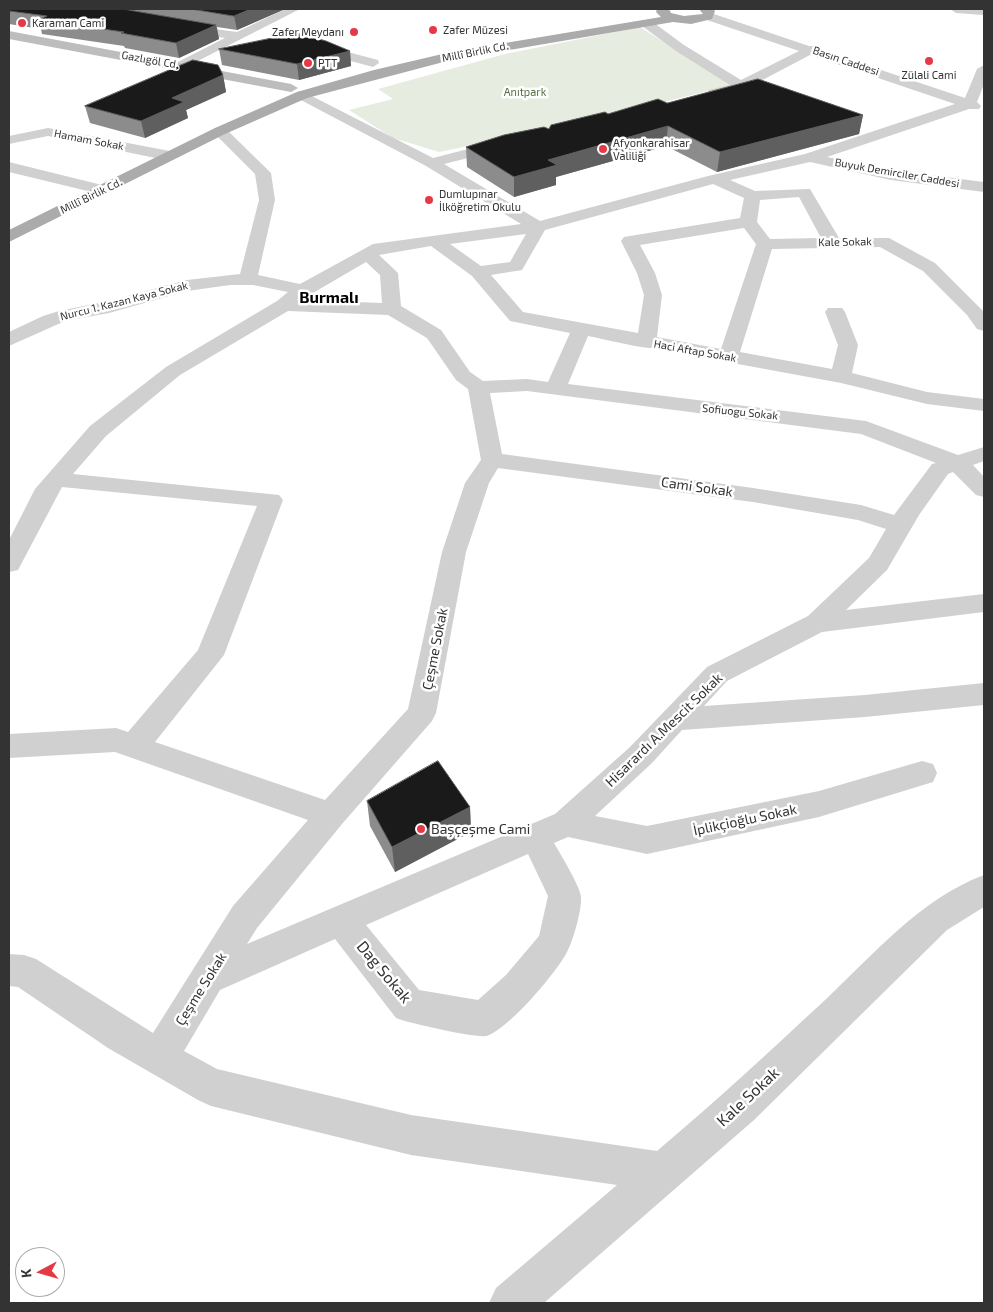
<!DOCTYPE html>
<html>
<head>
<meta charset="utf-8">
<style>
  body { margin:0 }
  #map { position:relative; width:993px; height:1312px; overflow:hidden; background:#fff; font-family:"Exo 2",sans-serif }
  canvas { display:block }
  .frame { position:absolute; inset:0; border:10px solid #333; pointer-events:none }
  .north { position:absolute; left:15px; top:1247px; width:50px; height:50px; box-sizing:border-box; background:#fff; border:1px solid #adadad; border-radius:50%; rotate:264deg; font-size:14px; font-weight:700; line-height:20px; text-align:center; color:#333 }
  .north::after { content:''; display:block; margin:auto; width:18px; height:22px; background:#e63946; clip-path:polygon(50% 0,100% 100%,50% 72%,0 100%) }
</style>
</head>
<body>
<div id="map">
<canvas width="993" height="1312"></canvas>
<div class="frame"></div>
<div class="north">K</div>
</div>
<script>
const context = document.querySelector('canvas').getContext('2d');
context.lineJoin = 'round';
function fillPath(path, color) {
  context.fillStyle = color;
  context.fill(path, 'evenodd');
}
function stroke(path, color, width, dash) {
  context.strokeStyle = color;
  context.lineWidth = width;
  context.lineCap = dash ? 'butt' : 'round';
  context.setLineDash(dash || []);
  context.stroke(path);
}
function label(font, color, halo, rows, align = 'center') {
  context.font = font + ' "Exo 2",sans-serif';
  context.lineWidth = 5;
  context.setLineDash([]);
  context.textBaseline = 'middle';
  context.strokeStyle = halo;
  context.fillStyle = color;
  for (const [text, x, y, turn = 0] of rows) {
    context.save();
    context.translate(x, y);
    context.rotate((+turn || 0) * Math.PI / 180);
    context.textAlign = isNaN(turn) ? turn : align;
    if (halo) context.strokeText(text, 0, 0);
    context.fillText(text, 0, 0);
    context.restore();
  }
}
fillPath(new Path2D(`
  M 640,27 L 732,85 L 588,121 L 439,152 L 393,138 L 349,110 L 393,99 L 378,89 L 505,54 Z`), '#e6ecdf');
fillPath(new Path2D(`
  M 285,9 L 300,9 L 184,68 L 179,69 L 172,65 L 225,38 L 178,30 L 176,27 L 178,24 L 237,32 Z
  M 950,9 L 984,9 L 984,15 L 956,13 Z
  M 708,12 L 809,46 L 816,46 L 818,49 L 965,98 L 977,69 L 984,65 L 984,84 L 977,102 L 981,106 L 979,109 L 969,109 L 827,157 L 891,170 L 984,182 L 984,192 L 891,180 L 810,162 L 730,180 L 755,191 L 810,189 L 839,238 L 889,238 L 935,263 L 984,312 L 984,331 L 977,329 L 967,315 L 923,271 L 880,247 L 772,249 L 740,352 L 832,369 L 838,345 L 825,312 L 828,308 L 842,308 L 845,312 L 858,345 L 852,373 L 927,392 L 984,399 L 984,411 L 927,404 L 841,383 L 651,348 C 645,349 599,338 588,336 L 568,384 L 866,421 L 958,455 L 984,447 L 984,461 L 973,465 L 984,477 L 984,497 L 976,495 L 953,472 L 948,474 L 919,515 L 887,570 L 846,610 L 984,594 L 984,612 L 822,632 L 727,681 L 704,706 L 865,695 L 984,683 L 984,705 L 865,717 L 682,730 L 652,763 L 595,816 L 647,826 L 819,791 L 922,761 L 933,764 L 937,773 L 933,782 L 819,817 L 647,854 L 568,837 L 554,843 C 560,853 581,888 581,897 C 582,910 573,941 567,952 C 557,972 507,1031 486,1036 C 475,1038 408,1023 396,1018 L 335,939 L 220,990 L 184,1051 L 217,1069 L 411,1115 L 657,1151 C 714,1103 769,1052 824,1001 C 873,955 920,899 984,875 L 984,907 L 947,930 L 754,1120 L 544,1303 L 489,1303 L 496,1288 L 617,1185 L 411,1155 L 211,1106 L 198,1100 L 108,1048 L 18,987 L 9,986 L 9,954 L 24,955 L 36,959 L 153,1033 L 233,906 L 308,820 L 115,752 L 9,758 L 9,734 L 116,728 L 128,732 L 198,650 L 257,506 L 62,487 L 18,570 L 9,572 L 9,540 L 35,489 L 90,426 L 166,367 L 277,301 L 288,292 L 253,285 L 230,285 L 187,291 L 109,313 L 65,321 L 9,346 L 9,332 L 43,316 L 59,311 L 109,301 L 187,280 L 240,274 L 259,200 L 255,174 L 215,134 L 213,131 L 215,128 L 225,128 L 271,173 L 275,200 L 258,275 L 300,284 L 373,244 L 521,224 L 426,166 L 297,98 L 295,95 L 297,92 L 302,91 L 433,158 L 503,140 L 508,142 L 511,145 L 508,148 L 444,164 L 540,221 L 708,176 L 805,154 L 955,104 L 810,55 L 753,85 L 757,89 L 755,92 L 740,90 L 714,97 L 709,96 L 707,93 L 709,90 L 730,85 L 676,51 L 642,26 L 640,23 L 642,20 L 650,20 L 684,45 L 741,80 L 799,51 L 704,19 L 702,16 ZM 713,184 L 744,198 L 740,218 L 630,236 L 624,237 L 621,241 L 637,273 L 644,295 L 638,333 L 523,312 L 491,275 L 522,270 L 545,230 ZM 799,197 L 821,238 L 770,239 L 757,222 L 760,200 ZM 744,228 L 756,244 L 721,349 L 657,337 L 662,295 L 655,273 L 640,245 ZM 526,234 L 510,262 L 481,266 L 450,244 ZM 431,246 L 472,276 L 510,321 L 570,333 L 548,382 L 527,379 L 483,381 L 470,372 L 441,330 L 401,306 L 398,273 L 379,255 ZM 366,262 L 380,275 L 382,303 L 301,300 ZM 288,311 L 388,315 L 427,338 L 456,380 L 468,389 L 481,460 L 465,483 L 442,552 L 408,709 L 325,800 L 155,742 L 224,655 L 283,500 L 279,495 L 73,474 L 106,436 L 180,375 ZM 527,391 L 861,434 L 936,463 L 932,464 L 894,515 L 861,505 L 753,488 L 502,454 L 490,393 ZM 498,468 L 753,502 L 858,520 L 886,529 L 869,558 L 808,616 L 707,667 L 630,747 L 555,814 L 247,944 L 257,928 L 342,824 L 432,721 L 436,713 L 466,552 L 489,483 ZM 528,854 L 548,896 L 539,936 L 506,975 L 478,1000 L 419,990 L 366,925 Z
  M 314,43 L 378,60 L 379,63 L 373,67 L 310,50 L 308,47 Z
  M 48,128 L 170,151 L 178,156 L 170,161 L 48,136 L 9,144 L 9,136 Z
  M 9,162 L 110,187 L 112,190 L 104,195 L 9,172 Z`), '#d0d0d0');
fillPath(new Path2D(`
  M 9,31 L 291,84 L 298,88 L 291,92 L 9,39 Z`), '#bdbdbd');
fillPath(new Path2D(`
  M 657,9 L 669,9 L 671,13 L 684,16 L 703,14 L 699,9 L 713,9 L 715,11 L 712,19 L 691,24 L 673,22 L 451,60 L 307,98 L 225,134 L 9,242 L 9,230 L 215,128 L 297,92 L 374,70 L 451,52 L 661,17 L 656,12 Z`), '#ababab');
fillPath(new Path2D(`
  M 9,9 L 285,9 L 237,30 L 217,27 L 219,39 L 179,58 L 125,48 L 124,46 L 42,34 L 41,29 L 9,24 Z
  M 219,49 L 350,51 L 351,66 L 299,80 L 222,65 Z
  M 223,75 L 226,92 L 186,110 L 188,118 L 145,138 L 90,123 L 85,106 Z
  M 667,103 L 863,115 L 859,134 L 717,172 L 666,146 L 556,177 L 556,185 L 514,197 L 467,167 L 466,147 Z
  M 367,801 L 470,807 L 471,832 L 395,872 L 370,826 Z`), '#8c8c8c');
fillPath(new Path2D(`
  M 251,9 L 285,9 L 237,30 L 234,16 Z
  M 216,25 L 219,39 L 179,58 L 176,43 Z
  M 350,51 L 351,66 L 299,80 L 297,64 Z
  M 223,75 L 226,92 L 186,110 L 188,118 L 145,138 L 141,121 L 172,98 Z
  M 863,115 L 859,134 L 717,172 L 720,152 Z
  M 668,126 L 666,146 L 556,177 L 556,185 L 514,197 L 514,177 L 548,160 Z
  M 470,807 L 471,832 L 395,872 L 392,847 Z`), '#5f5f5f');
const building = new Path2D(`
  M 9,9 L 123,9 L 216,25 L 176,43 L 121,33 L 124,32 L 38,20 L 47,16 L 9,11 Z
  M 191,9 L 251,9 L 234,16 Z
  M 297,33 L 326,41 L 350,51 L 297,64 L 219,49 Z
  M 193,60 L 218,65 L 223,75 L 172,98 L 184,102 L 141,121 L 85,106 Z
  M 758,79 L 863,115 L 720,152 L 668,126 L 548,160 L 557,165 L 514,177 L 466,147 L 504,135 L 544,127 L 549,129 L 551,125 L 605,112 L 608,114 L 658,99 L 667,103 Z
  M 438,761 L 470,807 L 392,847 L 367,801 Z`);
fillPath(building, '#1a1a1a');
stroke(building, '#5f5f5f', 1);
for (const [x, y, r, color] of [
  [22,23,5,"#e63946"],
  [433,30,5,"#e63946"],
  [354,32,5,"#e63946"],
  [929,61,5,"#e63946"],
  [308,63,5,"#e63946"],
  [603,149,5,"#e63946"],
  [429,200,5,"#e63946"],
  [421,829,5,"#e63946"]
]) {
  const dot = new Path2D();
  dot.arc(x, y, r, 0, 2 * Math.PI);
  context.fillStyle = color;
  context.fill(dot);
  stroke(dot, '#fff', 2);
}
label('11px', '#333', '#fff', [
  ["Karaman Cami",32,23],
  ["Zafer Müzesi",443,30],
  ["Zafer Meydanı",344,32,"right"],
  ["PTT",318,63],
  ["Zülali Cami",929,75,"center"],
  ["Afyonkarahisar",613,143],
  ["Valiliği",613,156],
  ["Dumlupınar",439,194],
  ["İlköğretim Okulu",439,207]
], 'left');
label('11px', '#333', '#fff', [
  ["Millî Birlik Cd.",475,52,-11],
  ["Gazlıgöl Cd.",150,60,10],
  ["Basın Caddesi",846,61,19],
  ["Hamam Sokak",89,140,11],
  ["Buyuk Demirciler Caddesi",897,173,10],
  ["Millî Birlik Cd.",91,196,-26],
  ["Kale Sokak",845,242,-1],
  ["Nurcu 1. Kazan Kaya Sokak",124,301,-14],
  ["Haci Aftap Sokak",695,351,10],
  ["Sofiuogu Sokak",740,412,6]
]);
label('11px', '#56703f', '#fff', [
  ["Anıtpark",525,92]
]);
label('14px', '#333', '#fff', [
  ["Cami Sokak",697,487,8],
  ["Çeşme Sokak",435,649,-79],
  ["Hisarardı A.Mescit Sokak",664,730,-44],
  ["İplikçioğlu Sokak",745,820,-12],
  ["Çeşme Sokak",201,989,-58]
]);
label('14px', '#333', '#fff', [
  ["Başçeşme Cami",431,829]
], 'left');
label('bold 16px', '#000', '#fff', [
  ["Burmalı",329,298]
]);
label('16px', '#333', '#fff', [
  ["Dag Sokak",384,972,50],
  ["Kale Sokak",748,1097,-43]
]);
</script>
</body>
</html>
